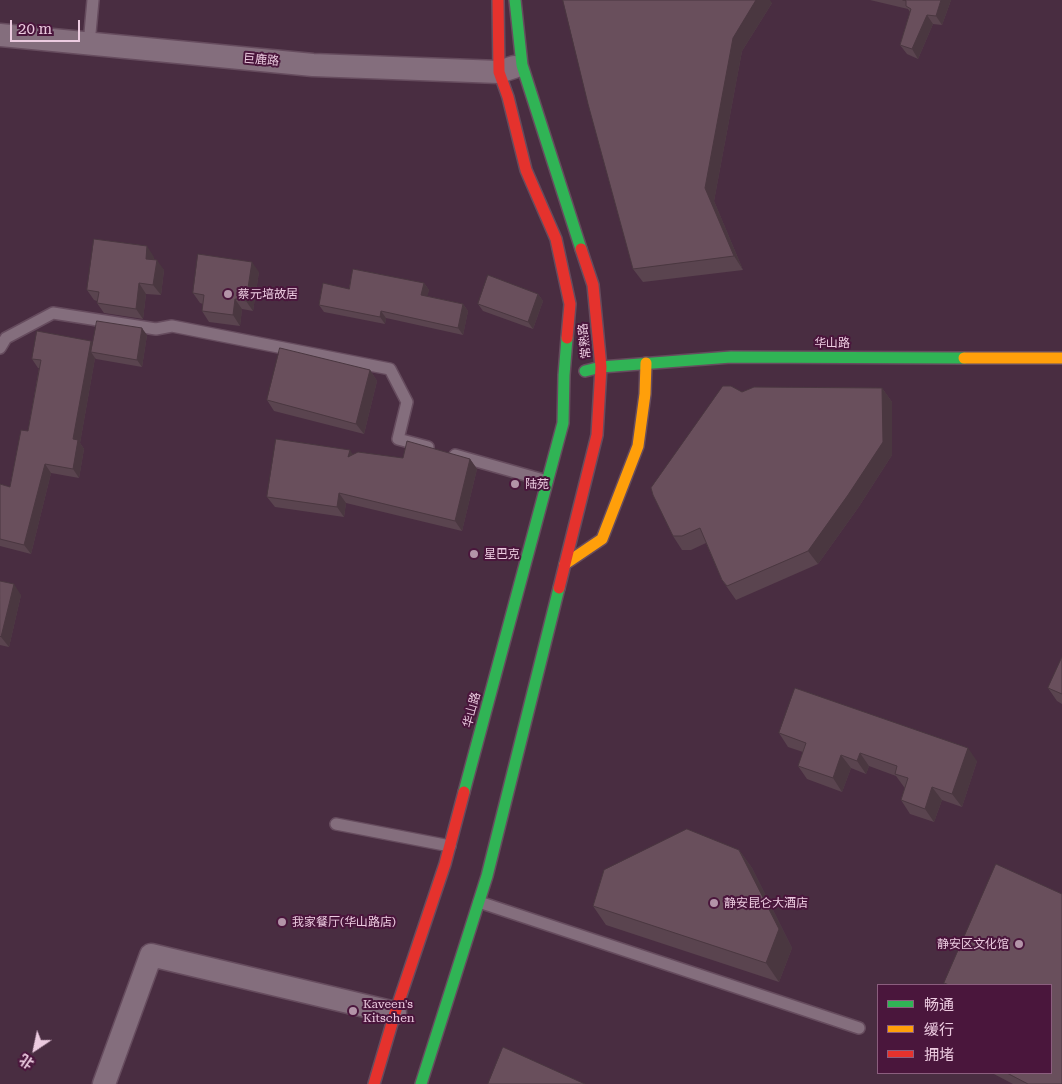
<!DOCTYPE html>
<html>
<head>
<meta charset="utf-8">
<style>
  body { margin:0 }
  #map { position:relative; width:1062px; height:1084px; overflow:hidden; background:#492d41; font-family:"Roboto Serif","Noto Sans SC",serif }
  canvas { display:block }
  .legend { position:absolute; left:877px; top:984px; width:175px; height:90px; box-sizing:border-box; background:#4a163c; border:1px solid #8b5e7e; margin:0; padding:6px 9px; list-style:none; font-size:15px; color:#eccbe0 }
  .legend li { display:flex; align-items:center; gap:10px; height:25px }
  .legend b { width:25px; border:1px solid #8b5e7e }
  .north { position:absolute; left:10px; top:1024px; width:50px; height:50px; -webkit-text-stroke:4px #4a163c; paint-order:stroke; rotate:214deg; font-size:14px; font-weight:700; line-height:20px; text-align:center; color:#eccbe0 }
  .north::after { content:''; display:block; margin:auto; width:18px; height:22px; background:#eccbe0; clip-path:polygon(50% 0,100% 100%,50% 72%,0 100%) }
  .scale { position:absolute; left:10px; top:20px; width:70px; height:22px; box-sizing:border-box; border:2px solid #eccbe0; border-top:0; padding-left:6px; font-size:15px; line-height:18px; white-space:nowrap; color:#eccbe0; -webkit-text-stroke:4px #4a163c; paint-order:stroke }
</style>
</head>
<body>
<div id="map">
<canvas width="1062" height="1084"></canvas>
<ul class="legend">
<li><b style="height:6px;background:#30b455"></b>畅通</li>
<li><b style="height:6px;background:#ff9f0a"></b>缓行</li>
<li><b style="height:6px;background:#e5322d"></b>拥堵</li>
</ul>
<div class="north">北</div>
<div class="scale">20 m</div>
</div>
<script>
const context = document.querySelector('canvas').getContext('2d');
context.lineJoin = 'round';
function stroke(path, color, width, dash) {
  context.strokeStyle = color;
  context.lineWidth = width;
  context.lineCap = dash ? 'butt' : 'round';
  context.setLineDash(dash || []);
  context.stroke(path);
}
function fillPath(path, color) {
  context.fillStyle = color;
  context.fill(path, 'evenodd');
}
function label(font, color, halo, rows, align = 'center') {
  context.font = font + ' "Roboto Serif","Noto Sans SC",serif';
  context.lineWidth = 4;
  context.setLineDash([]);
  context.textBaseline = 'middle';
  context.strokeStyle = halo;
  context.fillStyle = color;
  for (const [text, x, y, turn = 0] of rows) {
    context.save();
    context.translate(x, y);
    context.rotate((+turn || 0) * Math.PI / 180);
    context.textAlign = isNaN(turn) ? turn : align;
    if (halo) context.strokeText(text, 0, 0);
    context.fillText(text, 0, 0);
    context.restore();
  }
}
const lane = new Path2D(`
  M 89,44 L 93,0
  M 0,348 L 6,338 L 53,313 L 156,329 L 172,326 L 390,369 L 407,402 L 398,439 L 428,447
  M 455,455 L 547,481
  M 336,824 L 450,846
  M 479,902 L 859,1028`);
const street = new Path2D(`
  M 0,35 L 313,65 L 499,72 L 514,67
  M 104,1084 L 151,955 L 395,1013`);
const fast = new Path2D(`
  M 515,0 L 522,65 L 581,249
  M 585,371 L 601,367 L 731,357 L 964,358
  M 464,792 L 563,423 L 564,375 L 567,338
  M 421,1084 L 487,876 L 559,588`);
const slow = new Path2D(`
  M 964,358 L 1062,358
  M 565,564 L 602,539 L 638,446 L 645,394 L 646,363`);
const jam = new Path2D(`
  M 498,0 L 499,72 L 508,97 L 526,170 L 556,239 L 570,304 L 567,338
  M 559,588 L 597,435 L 601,367 L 593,285 L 581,249
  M 374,1084 L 395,1013 L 445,864 L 464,792`);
stroke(lane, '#664c5e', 14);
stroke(street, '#664c5e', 25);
stroke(fast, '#664c5e', 14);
stroke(slow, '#664c5e', 14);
stroke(jam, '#664c5e', 14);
stroke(lane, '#846e7d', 11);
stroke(street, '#846e7d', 22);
stroke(fast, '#30b455', 11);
stroke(slow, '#ff9f0a', 11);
stroke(jam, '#e5322d', 11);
fillPath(new Path2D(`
  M 563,0 L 772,3 L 742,51 L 714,201 L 743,270 L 643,282 L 633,269 Z
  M 870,0 L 951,0 L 942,25 L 933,24 L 918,59 L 907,54 L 900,45 L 910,12 L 908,9 Z
  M 154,257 L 154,260 L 164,270 L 161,295 L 146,294 L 143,319 L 104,313 L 97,303 L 97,301 L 94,300 L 87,290 Z
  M 259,272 L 253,311 L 242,309 L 240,326 L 209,322 L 202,311 L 203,304 L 200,303 L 193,293 Z
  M 424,283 L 429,290 L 427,296 L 463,304 L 468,311 L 463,335 L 386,318 L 385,324 L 324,312 L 319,305 L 349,289 Z
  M 538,294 L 543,301 L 533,329 L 483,311 L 478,304 Z
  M 147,335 L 142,367 L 96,359 L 95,358 L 80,443 L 84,449 L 79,478 L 51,473 L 31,554 L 0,546 L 0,484 L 10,487 L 28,431 L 39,368 L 38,368 L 32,359 L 91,341 L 93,344 Z
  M 370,370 L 377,381 L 364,434 L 274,411 L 267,400 Z
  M 882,388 L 892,402 L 892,455 L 858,508 L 818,564 L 736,600 L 722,580 L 706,543 L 691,550 L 682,550 L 673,536 L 742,392 Z
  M 353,454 L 403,458 L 470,459 L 477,469 L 462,531 L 346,503 L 344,517 L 275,507 L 267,497 Z
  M 0,581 L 21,595 L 9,647 L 0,645 Z
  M 1062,657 L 1062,704 L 1057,701 L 1048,688 Z
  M 779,733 L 977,761 L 962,807 L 942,800 L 934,822 L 910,814 L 901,800 L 905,788 L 904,787 L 896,776 L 869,766 L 866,774 L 851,768 L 842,792 L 807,779 L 798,766 L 803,752 L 788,747 Z
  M 739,850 L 752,868 L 792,948 L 779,982 L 606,925 L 593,906 Z
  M 1062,894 L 1062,1084 L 1013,1084 L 992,1073 L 1051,1073 L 1051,985 L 945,985 L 944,983 Z`), '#5a444f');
fillPath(new Path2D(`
  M 756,0 L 770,0 L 772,3 L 742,51 L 714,201 L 743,270 L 734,256 L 705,188 L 733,38 Z
  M 941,0 L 951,0 L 942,25 L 936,16 Z
  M 927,15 L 933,24 L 918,59 L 912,49 Z
  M 147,246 L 154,257 L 153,269 L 146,259 Z
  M 157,260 L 164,270 L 161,295 L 153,285 Z
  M 252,262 L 259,272 L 253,311 L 246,301 Z
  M 139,283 L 146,294 L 143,319 L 136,309 Z
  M 424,283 L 429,290 L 426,302 L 421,295 Z
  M 538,294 L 543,301 L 533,329 L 528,322 Z
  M 235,299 L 242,309 L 240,326 L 233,315 Z
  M 463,304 L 468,311 L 463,335 L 458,328 Z
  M 381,311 L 386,318 L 385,324 L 380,317 Z
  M 142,328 L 147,335 L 142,367 L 137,360 Z
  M 91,341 L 97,350 L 91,352 L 95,358 L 80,443 L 84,449 L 79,478 L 73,469 L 73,439 Z
  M 370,370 L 377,381 L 364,434 L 356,424 Z
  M 882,388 L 892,402 L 892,455 L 858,508 L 818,564 L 808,551 Z
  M 350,450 L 357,461 L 348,457 Z
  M 470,459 L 477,469 L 462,531 L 455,521 Z
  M 45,464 L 51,473 L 31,554 L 24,545 Z
  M 339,493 L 346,503 L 344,517 L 337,507 Z
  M 14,584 L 21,595 L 9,647 L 1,637 Z
  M 968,748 L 977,761 L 962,807 L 952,794 Z
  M 860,753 L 869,766 L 866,774 L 857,761 Z
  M 841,755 L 851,768 L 842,792 L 833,778 Z
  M 932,787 L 942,800 L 934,822 L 925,809 Z
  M 739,850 L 752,868 L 792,948 L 779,982 L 766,963 Z`), '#4a3740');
const building = new Path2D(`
  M 563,0 L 756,0 L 733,38 L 705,188 L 734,256 L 633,269 L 588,104 Z
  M 903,0 L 941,0 L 936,16 L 927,15 L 912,49 L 900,45 L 911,9 L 906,6 L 906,1 Z
  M 94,239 L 147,246 L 146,259 L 157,260 L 153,285 L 139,283 L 136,309 L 97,303 L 99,292 L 87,290 Z
  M 198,254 L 252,262 L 246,301 L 235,299 L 233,315 L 202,311 L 204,295 L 193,293 Z
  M 353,269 L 424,283 L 421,295 L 463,304 L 458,328 L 381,311 L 380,317 L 319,305 L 323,283 L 349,289 Z
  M 488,275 L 538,294 L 528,322 L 478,304 Z
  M 97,321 L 142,328 L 137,360 L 91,352 Z
  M 37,331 L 91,341 L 73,439 L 78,440 L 73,469 L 45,464 L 24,545 L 0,539 L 0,484 L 10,487 L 21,430 L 28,431 L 41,360 L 32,359 Z
  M 280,348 L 370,370 L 356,424 L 267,400 Z
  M 723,386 L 731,386 L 742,392 L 754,387 L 882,388 L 883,442 L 848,495 L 808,551 L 727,586 L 722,580 L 700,528 L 682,536 L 673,536 L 653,495 L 651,488 Z
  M 276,439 L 350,450 L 348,457 L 358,452 L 403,458 L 407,441 L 470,459 L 455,521 L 339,493 L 337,507 L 267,497 Z
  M 0,581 L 14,584 L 1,637 L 0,636 Z
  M 1062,657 L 1062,694 L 1048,688 Z
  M 795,688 L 968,748 L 952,794 L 932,787 L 925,809 L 901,800 L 908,778 L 895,774 L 897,766 L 860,753 L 857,761 L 841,755 L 833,778 L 798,766 L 806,743 L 779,733 Z
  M 687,829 L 739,850 L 779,929 L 766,963 L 593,906 L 604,870 Z
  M 996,864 L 1062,894 L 1062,1084 L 1028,1084 L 1007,1073 L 1051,1073 L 1051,985 L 949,985 L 944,983 Z
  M 503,1047 L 585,1084 L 488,1084 Z`);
fillPath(building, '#694f5c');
stroke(building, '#4a3740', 1);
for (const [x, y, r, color] of [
  [228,294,5,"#b394a8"],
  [515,484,5,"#b394a8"],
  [474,554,5,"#b394a8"],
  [714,903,5,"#b394a8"],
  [282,922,5,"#b394a8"],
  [1019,944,5,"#b394a8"],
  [353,1011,5,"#b394a8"]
]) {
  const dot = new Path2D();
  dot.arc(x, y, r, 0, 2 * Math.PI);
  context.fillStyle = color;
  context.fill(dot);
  stroke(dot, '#4a163c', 2);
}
label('12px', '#eccbe0', '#4a163c', [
  ["巨鹿路",261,60,5],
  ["常熟路",585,341,-96],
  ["华山路",832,343],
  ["华山路",472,710,-75]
]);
label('12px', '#eccbe0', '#4a163c', [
  ["蔡元培故居",238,294],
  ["陆苑",525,484],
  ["星巴克",484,554],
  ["静安昆仑大酒店",724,903],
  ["我家餐厅(华山路店)",292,922],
  ["静安区文化馆",1009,944,"right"],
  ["Kaveen's",363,1004],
  ["Kitschen",363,1018]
], 'left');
</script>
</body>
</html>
